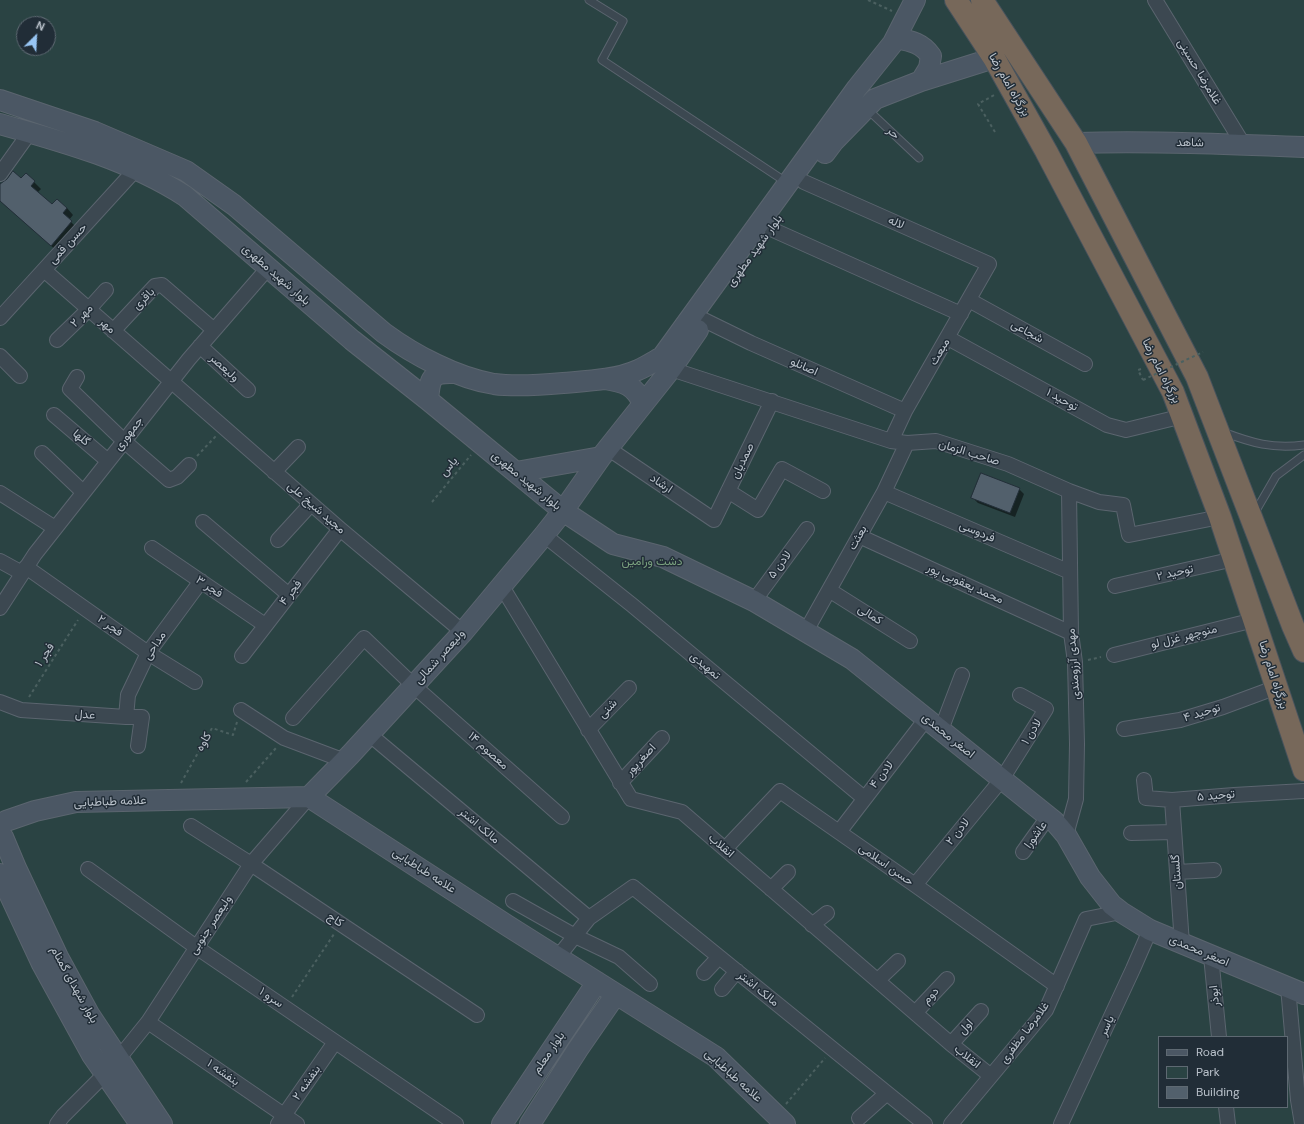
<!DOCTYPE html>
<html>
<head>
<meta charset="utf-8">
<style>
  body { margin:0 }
  #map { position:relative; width:1304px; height:1124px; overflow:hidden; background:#283642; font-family:"DM Sans",sans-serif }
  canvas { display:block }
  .legend { position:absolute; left:1158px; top:1036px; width:130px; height:72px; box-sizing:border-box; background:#212d37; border:1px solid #5e6972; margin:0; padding:5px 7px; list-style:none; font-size:12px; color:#bac2cb }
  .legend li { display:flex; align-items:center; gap:8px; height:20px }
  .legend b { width:20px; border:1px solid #5e6972 }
  .north { position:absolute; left:16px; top:16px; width:40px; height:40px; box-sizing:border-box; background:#212d37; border:1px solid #5e6972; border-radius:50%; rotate:24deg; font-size:11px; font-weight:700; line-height:16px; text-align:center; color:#bac2cb }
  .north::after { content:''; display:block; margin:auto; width:14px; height:18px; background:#97c5f3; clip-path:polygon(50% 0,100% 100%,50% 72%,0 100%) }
</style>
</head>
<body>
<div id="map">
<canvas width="1304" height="1124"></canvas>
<ul class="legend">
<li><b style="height:5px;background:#4b5764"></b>Road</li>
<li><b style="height:11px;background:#2a4343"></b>Park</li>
<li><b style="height:11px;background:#52606c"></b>Building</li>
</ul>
<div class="north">N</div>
</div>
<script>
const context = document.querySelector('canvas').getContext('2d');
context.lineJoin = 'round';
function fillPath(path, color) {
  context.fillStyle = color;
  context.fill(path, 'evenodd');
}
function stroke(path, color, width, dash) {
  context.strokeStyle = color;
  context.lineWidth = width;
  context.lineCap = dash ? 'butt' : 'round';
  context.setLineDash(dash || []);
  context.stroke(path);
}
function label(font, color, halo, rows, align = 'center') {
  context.font = font + ' "DM Sans",Vazirmatn,sans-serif';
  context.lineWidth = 3;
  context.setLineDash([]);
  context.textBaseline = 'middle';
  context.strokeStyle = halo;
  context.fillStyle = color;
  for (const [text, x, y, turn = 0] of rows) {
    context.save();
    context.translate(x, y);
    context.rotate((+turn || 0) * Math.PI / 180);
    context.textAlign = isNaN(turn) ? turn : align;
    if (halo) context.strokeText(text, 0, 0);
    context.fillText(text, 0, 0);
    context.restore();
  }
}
fillPath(new Path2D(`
  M 0,0 L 1304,0 L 1304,1124 L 0,1124 ZM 24,24 L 48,24 L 48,48 L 24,48 ZM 1159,1037 L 1287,1037 L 1287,1107 L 1159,1107 Z`), '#2a4343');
fillPath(new Path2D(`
  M 26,174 L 41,189 L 37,193 L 52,206 L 67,208 L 73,215 L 69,220 L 78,229 L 58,252 L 0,201 L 0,186 L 21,180 Z
  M 1019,489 L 1024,494 L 1015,517 L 978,503 L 973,498 Z`), '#0007');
const building = new Path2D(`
  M 13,171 L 21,178 L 26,173 L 35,181 L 31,186 L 52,204 L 57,199 L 67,208 L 63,213 L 72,221 L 51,246 L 0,201 L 0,184 L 7,179 Z
  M 981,473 L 1020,488 L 1010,513 L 971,498 Z`);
fillPath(building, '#52606c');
stroke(building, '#232f39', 1);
const lane = new Path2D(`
  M 589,0 L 623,21 L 602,60 L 786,182
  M 867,109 L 919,158
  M 1223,432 C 1252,443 1272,449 1304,445
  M 1254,514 L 1276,476 L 1304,455`);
const street = new Path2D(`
  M 1155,0 L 1243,144
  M 0,174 L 30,132
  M 804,182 L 989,264 L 905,411 L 891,441
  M 771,229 L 961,314
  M 44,270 L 340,529 L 463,632
  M 969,300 L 1085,364
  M 0,318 L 136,169
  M 704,320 L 751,343 L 905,411
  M 113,331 L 155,286 L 162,285 L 214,330
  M 948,338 L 1107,425 L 1126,430 L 1183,416
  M 57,340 L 88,310 L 106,290
  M 200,346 L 248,390
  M 0,356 L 20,376
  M 671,369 L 891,441 L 907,443 L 936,441 L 1008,464 L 1069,491 L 1099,502 L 1123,505 L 1129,535 L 1220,517
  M 77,377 L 70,389 L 124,441 L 169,480 L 177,477 L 189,465
  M 54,415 L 108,461
  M 609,449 L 714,520 L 772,401
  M 42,453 L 83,492
  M 274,472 L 298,447
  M 728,491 L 758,510 L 782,469 L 823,491
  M 884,492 L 1070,572
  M 0,493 L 55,528
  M 203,522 L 289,595
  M 544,535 L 632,605 L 864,798
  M 859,536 L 1071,633
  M 278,540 L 311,504
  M 152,548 L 265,625
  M 0,561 L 22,573
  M 26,567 L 148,653 L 195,682
  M 501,585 L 631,799 L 682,812 L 951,1044 L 991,1076
  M 1115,586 L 1234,559
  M 829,590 L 910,641
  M 754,601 L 807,529
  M 0,608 L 35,554 L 189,359 L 268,268
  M 806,631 L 884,492 L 907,443
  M 1114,655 L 1254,620
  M 242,656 L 340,529
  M 0,702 L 21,710 L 126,717 L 142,717 L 138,746
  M 241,710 L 284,738 L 345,761
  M 126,717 L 128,695 L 148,653 L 201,581
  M 293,718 L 364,638 L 414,686 L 562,817
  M 1124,729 L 1180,720 L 1223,707 L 1277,687
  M 588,730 L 629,688
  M 941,730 L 962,675
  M 369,734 L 589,918
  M 1144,780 L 1146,798 L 1172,800 L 1234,795 L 1304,791
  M 620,783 L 662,738
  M 1172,800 L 1182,944
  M 191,826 L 251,864 L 477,1015
  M 839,832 L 926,719
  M 1131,833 L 1174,832
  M 1066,835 L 1076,799 L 1077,744 L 1075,662 L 1071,633 L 1069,491
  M 725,849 L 780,791 L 915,885 L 1057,986
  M 1023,852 L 1048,817
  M 88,869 L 196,947 L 456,1124
  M 1177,872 L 1214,870
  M 915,885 L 1002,779 L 1046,709 L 1020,695
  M 771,889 L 788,872
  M 513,901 L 575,936 L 619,957 L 650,984
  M 812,925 L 827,913
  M 1211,956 L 1219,1037
  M 558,957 L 589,918 L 633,887 L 925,1124
  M 704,973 L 719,957
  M 878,980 L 898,961
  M 1288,987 L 1298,1100 L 1302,1124
  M 722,989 L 737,971
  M 915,1013 L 947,979
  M 148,1022 L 297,1124
  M 951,1044 L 981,1011
  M 119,1058 L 148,1022 L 251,864 L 309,797
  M 1226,1107 L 1228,1124
  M 859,1118 L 887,1093
  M 57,1124 L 63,1116 L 105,1074
  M 278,1124 L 335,1042
  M 951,1124 L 1046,1010 L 1086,919 L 1121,912
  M 1061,1124 L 1133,969 L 1150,930`);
const secondary = new Path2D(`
  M 896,38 C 911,41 922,43 931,56 L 929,68 L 921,81
  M 0,100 L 95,132 L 186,171 L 234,205 L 384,333 C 414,355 457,378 494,384 C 516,387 541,385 563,383 C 586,381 616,380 638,370 C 646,367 654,361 662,357 L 857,88 L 893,43 L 915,0
  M 0,124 C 64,142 129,160 185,196 L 352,340 L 428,400 L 563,511 L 613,544 L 663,557 L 754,601 L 852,659 L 1054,821 L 1066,835 L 1090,877 L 1112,905 L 1121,912 L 1150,930 L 1304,994
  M 1076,143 C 1152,141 1228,144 1304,147
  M 825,153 L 834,141 L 875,99 L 921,81 L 994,58
  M 605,379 C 624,382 635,385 643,404
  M 428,400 C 430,379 430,372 454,373
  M 516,472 L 601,457
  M 309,797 L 350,755 L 463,632 L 544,535 L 563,511 L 601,457 L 671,369 L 698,330
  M 6,821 L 35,811 L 76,802 L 309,797 L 508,926 L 716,1057 L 785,1124
  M 3,837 L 16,868 L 58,957 L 89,1014 L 162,1124
  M 0,874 L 42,964 L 92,1055 L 140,1124
  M 502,1124 L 597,982
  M 530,1124 L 578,1049 L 616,994`);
const highway = new Path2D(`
  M 956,0 L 994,58 L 1046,151 L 1173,392 L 1220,517 L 1304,770
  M 982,0 L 1076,143 L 1197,377 L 1293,626 L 1304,651`);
stroke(lane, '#5b656f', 9);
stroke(street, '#5b656f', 16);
stroke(secondary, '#5b656f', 22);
stroke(highway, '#47525c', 24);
stroke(new Path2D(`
  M 868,0 L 892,11
  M 995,132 L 978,104 L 996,94
  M 1141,369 L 1138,370 L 1143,380
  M 197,456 L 216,436
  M 432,502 L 471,455
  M 1088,660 L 1101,657
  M 29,697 L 78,620
  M 246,782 L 276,748
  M 181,783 L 212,728 L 233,735 L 237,722
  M 292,997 L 334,934
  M 786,1104 L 825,1058`), '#4b6060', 2, [3, 3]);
stroke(lane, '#3c4851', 7);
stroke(street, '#3c4851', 14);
stroke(secondary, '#4b5764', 20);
stroke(highway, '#77685a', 22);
stroke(new Path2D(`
  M 1143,380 L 1203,352`), '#4b6060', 2, [3, 3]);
label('12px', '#bac2cb', '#212d37', [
  ["غلامرضا حسینی",1199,72,59],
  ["بزرگراه امام رضا",1009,85,60],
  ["حر",893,133,43],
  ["شاهد",1190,143,1],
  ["لاله",896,223,23],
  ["حسن قمی",68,244,-47],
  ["بلوار شهید مطهری",755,251,-54],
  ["بلوار شهید مطهری",276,275,41],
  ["باقری",144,299,-45],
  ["مهر ۲",82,316,-46],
  ["مهر",107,326,41],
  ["شجاعی",1027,332,29],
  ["مبعث",940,352,-60],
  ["اصانلو",804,367,24],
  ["ولیعصر",224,368,42],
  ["بزرگراه امام رضا",1161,371,63],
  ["توحید ۱",1062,400,29],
  ["جمهوری",129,434,-52],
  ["گلها",81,438,41],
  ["صاحب الزمان",969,453,17],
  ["صمدیان",743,461,-64],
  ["یاس",449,467,-50],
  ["بلوار شهید مطهری",526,481,39],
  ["ارشاد",661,484,34],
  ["مجید شیخ علی",316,508,41],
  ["فردوسی",977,532,23],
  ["بعثت",858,538,-61],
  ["لادن ۵",780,565,-53],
  ["توحید ۲",1175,573,-13],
  ["محمد یعقوبی پور",965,584,24],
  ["فجر ۳",209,587,34],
  ["فجر ۴",291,593,-52],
  ["کمالی",870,615,32],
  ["فجر ۲",110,626,35],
  ["منوچهر غزل لو",1184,637,-14],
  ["مداحی",155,646,-57],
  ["فجر ۱",45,655,-57],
  ["ولیعصر شمالی",440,657,-48],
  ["مهدی آرزومندی",1074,664,-94],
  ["تمهیدی",705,666,40],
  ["بزرگراه امام رضا",1273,675,72],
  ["شنی",608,709,-46],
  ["توحید ۴",1202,713,-17],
  ["عدل",85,715,4],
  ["لادن ۱",1032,732,-58],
  ["اصغر محمدی",948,736,39],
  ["کاوه",204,742,-60],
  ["۱۴ معصوم",488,751,42],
  ["اصغرپور",641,760,-47],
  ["لادن ۴",882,775,-52],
  ["توحید ۵",1216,796,-5],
  ["علامه طباطبایی",110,802,-2],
  ["مالک اشتر",479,826,40],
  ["لادن ۲",958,832,-51],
  ["عاشورا",1036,835,-54],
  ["انقلاب",721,846,41],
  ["حسن اسلامی",886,865,35],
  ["علامه طباطبایی",424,871,33],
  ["گلستان",1177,872,-94],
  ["کاج",335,920,34],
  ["ولیعصر جنوبی",211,925,-57],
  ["اصغر محمدی",1199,951,23],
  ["بلوار شهدای گمنام",74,985,61],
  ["مالک اشتر",758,989,39],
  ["دوم",931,996,-47],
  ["ابوذر",1215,996,-96],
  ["سرو ۱",271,998,34],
  ["یاسر",1107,1026,-65],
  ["اول",966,1027,-47],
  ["غلامرضا مظفری",1025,1033,-53],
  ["بلوار معلم",549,1053,-56],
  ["انقلاب",967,1057,39],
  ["بنفشه ۱",223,1073,35],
  ["علامه طباطبایی",733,1076,42],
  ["بنفشه ۲",307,1083,-55]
]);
label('12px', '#79a07e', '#212d37', [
  ["دشت ورامین",652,562]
]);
</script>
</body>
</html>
